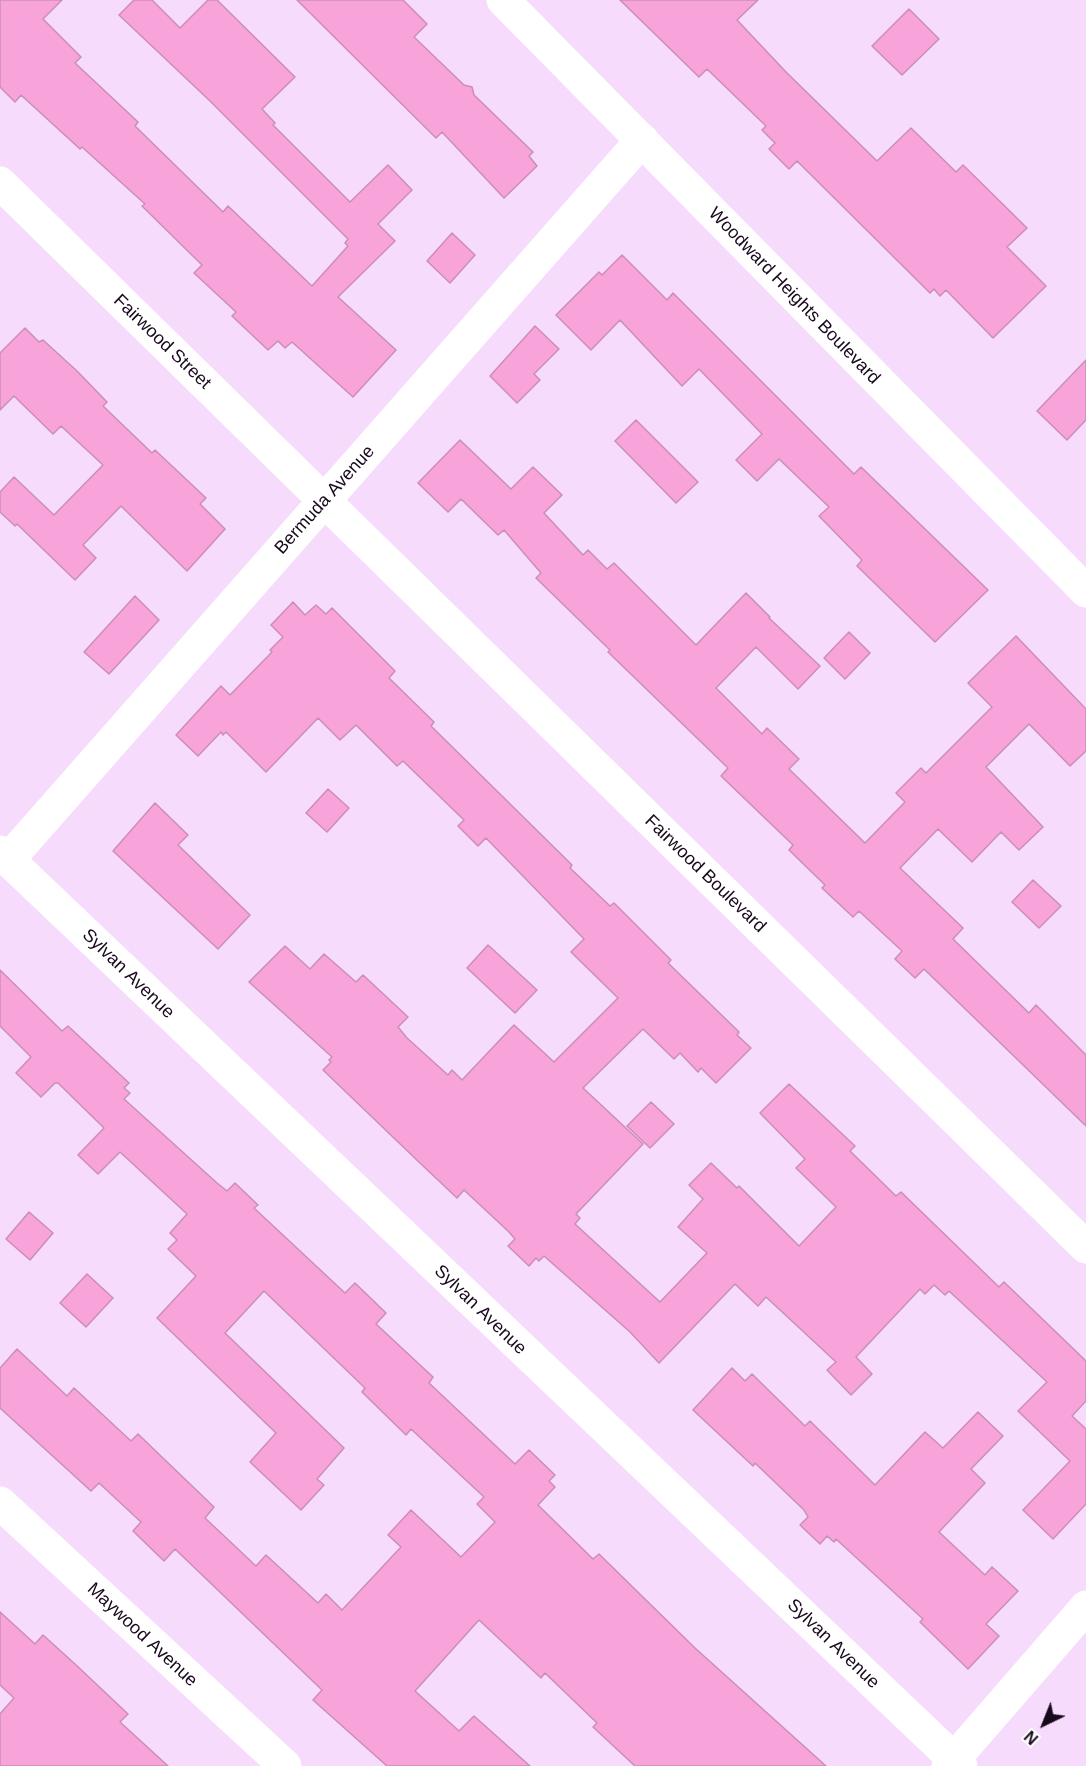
<!DOCTYPE html>
<html>
<head>
<meta charset="utf-8">
<style>
  body { margin:0 }
  #map { position:relative; width:1086px; height:1766px; overflow:hidden; background:#f7dbfd; font-family:Helvetica,sans-serif }
  canvas { display:block }
  .north { position:absolute; left:1014px; top:1694px; width:60px; height:60px; -webkit-text-stroke:4px #fff; paint-order:stroke; rotate:223deg; font-size:16px; font-weight:700; line-height:24px; text-align:center; color:#19091c }
  .north::after { content:''; display:block; margin:auto; width:21px; height:27px; background:#19091c; clip-path:polygon(50% 0,100% 100%,50% 72%,0 100%) }
</style>
</head>
<body>
<div id="map">
<canvas width="1086" height="1766"></canvas>
<div class="north">N</div>
</div>
<script>
const context = document.querySelector('canvas').getContext('2d');
context.lineJoin = 'round';
function fillPath(path, color) {
  context.fillStyle = color;
  context.fill(path, 'evenodd');
}
function stroke(path, color, width, dash) {
  context.strokeStyle = color;
  context.lineWidth = width;
  context.lineCap = dash ? 'butt' : 'round';
  context.setLineDash(dash || []);
  context.stroke(path);
}
function label(font, color, halo, rows, align = 'center') {
  context.font = font + ' Helvetica,sans-serif';
  context.lineWidth = 5;
  context.setLineDash([]);
  context.textBaseline = 'middle';
  context.strokeStyle = halo;
  context.fillStyle = color;
  for (const [text, x, y, turn = 0] of rows) {
    context.save();
    context.translate(x, y);
    context.rotate((+turn || 0) * Math.PI / 180);
    context.textAlign = isNaN(turn) ? turn : align;
    if (halo) context.strokeText(text, 0, 0);
    context.fillText(text, 0, 0);
    context.restore();
  }
}
const building = new Path2D(`
  M 0,0 L 62,0 L 43,19 L 81,57 L 75,63 L 138,122 L 135,126 L 223,212 L 228,206 L 312,286 L 348,246 L 345,243 L 348,239 L 210,101 L 119,15 L 134,0 L 152,0 L 180,28 L 208,0 L 217,0 L 295,77 L 262,109 L 275,123 L 273,125 L 350,202 L 388,165 L 412,190 L 378,224 L 395,241 L 338,297 L 396,350 L 353,397 L 292,342 L 285,348 L 278,341 L 268,350 L 232,316 L 236,312 L 194,273 L 202,265 L 142,206 L 145,204 L 82,147 L 80,149 L 21,95 L 15,102 L 0,87 Z
  M 297,0 L 403,0 L 427,24 L 414,37 L 464,85 L 472,87 L 474,95 L 533,152 L 529,156 L 537,166 L 504,198 L 442,132 L 436,138 Z
  M 620,0 L 758,0 L 737,20 L 786,72 L 877,161 L 911,128 L 956,172 L 963,165 L 1027,228 L 1007,247 L 1046,286 L 993,338 L 946,290 L 940,296 L 934,289 L 930,293 L 797,161 L 789,169 L 769,149 L 775,143 L 762,130 L 766,126 L 707,69 L 699,77 Z
  M 909,9 L 939,39 L 902,75 L 872,46 Z
  M 452,233 L 475,255 L 450,283 L 427,261 Z
  M 622,255 L 667,300 L 673,293 L 854,474 L 861,467 L 988,590 L 935,642 L 857,566 L 862,560 L 819,516 L 829,507 L 779,459 L 757,481 L 736,460 L 762,434 L 699,369 L 682,386 L 620,320 L 591,350 L 556,315 L 599,272 L 602,275 Z
  M 535,326 L 559,349 L 534,374 L 540,380 L 517,403 L 490,376 Z
  M 25,328 L 39,342 L 43,340 L 77,371 L 107,402 L 103,406 L 152,453 L 155,450 L 206,498 L 200,504 L 225,529 L 187,571 L 121,506 L 83,545 L 96,558 L 75,580 L 17,524 L 15,526 L 0,512 L 0,492 L 14,477 L 54,515 L 103,465 L 61,426 L 53,434 L 14,396 L 0,410 L 0,353 Z
  M 1086,360 L 1086,420 L 1067,440 L 1037,411 Z
  M 636,420 L 698,482 L 676,503 L 615,441 Z
  M 460,440 L 511,489 L 533,467 L 562,495 L 544,513 L 583,555 L 588,550 L 607,569 L 614,563 L 696,645 L 746,593 L 770,617 L 769,618 L 820,666 L 798,689 L 756,647 L 716,688 L 762,734 L 767,728 L 799,759 L 789,769 L 865,843 L 905,802 L 896,793 L 921,768 L 926,773 L 992,707 L 968,683 L 1016,636 L 1086,709 L 1086,751 L 1070,766 L 1029,724 L 986,767 L 1043,827 L 1019,850 L 1001,832 L 972,862 L 938,829 L 900,868 L 963,928 L 953,939 L 1029,1013 L 1036,1005 L 1086,1055 L 1086,1126 L 924,969 L 915,978 L 895,959 L 902,951 L 859,911 L 853,917 L 822,888 L 825,885 L 789,850 L 793,845 L 721,776 L 728,768 L 608,652 L 610,650 L 536,578 L 541,573 L 504,530 L 498,535 L 461,499 L 448,512 L 418,483 Z
  M 135,596 L 159,620 L 109,674 L 84,652 Z
  M 293,602 L 305,615 L 316,605 L 326,614 L 332,608 L 395,671 L 389,678 L 434,722 L 431,726 L 570,863 L 572,865 L 570,868 L 610,906 L 614,903 L 671,960 L 668,963 L 736,1029 L 739,1032 L 737,1035 L 751,1048 L 716,1083 L 701,1068 L 698,1072 L 680,1053 L 674,1059 L 643,1029 L 583,1088 L 643,1144 L 576,1214 L 580,1218 L 575,1224 L 660,1302 L 707,1253 L 678,1227 L 703,1199 L 689,1185 L 711,1163 L 737,1188 L 739,1186 L 799,1246 L 836,1207 L 796,1168 L 805,1159 L 760,1113 L 789,1084 L 855,1146 L 850,1151 L 896,1196 L 901,1192 L 999,1287 L 1004,1282 L 1086,1361 L 1086,1401 L 1072,1416 L 1086,1429 L 1086,1504 L 1053,1539 L 1023,1510 L 1070,1461 L 1018,1411 L 1047,1382 L 949,1291 L 945,1295 L 934,1285 L 925,1294 L 920,1289 L 856,1357 L 872,1374 L 851,1395 L 827,1370 L 836,1362 L 766,1297 L 758,1306 L 735,1284 L 659,1363 L 630,1332 L 544,1256 L 539,1261 L 536,1258 L 529,1266 L 508,1246 L 515,1239 L 509,1232 L 464,1190 L 457,1198 L 421,1164 L 323,1070 L 331,1062 L 329,1060 L 332,1057 L 249,982 L 285,946 L 310,969 L 324,954 L 356,982 L 363,975 L 408,1017 L 398,1027 L 407,1038 L 448,1075 L 452,1070 L 462,1080 L 514,1025 L 554,1062 L 618,998 L 571,952 L 584,939 L 486,838 L 478,846 L 458,826 L 464,820 L 403,761 L 397,766 L 356,725 L 340,740 L 318,718 L 266,772 L 226,732 L 223,735 L 221,732 L 198,756 L 176,735 L 221,686 L 230,695 L 272,652 L 270,650 L 283,637 L 271,625 Z
  M 849,632 L 870,653 L 845,679 L 824,658 Z
  M 328,789 L 349,808 L 327,832 L 306,813 Z
  M 155,803 L 188,835 L 178,845 L 250,915 L 218,949 L 113,851 Z
  M 1033,880 L 1061,906 L 1039,928 L 1012,902 Z
  M 488,945 L 537,990 L 515,1013 L 467,968 Z
  M 0,970 L 62,1031 L 68,1026 L 129,1083 L 124,1088 L 130,1093 L 124,1099 L 217,1183 L 227,1191 L 235,1183 L 258,1205 L 254,1208 L 345,1293 L 355,1283 L 386,1313 L 376,1324 L 433,1377 L 429,1383 L 515,1464 L 529,1450 L 555,1475 L 549,1481 L 555,1487 L 538,1505 L 593,1559 L 599,1554 L 695,1648 L 826,1766 L 635,1766 L 593,1727 L 597,1723 L 545,1673 L 541,1678 L 479,1620 L 415,1691 L 459,1731 L 474,1716 L 530,1766 L 387,1766 L 313,1700 L 322,1690 L 175,1549 L 164,1561 L 133,1531 L 141,1522 L 99,1483 L 91,1491 L 0,1408 L 0,1368 L 17,1349 L 67,1396 L 74,1388 L 131,1441 L 138,1434 L 214,1507 L 205,1518 L 256,1566 L 266,1555 L 318,1603 L 326,1594 L 342,1610 L 401,1547 L 388,1535 L 411,1510 L 461,1557 L 495,1522 L 477,1504 L 484,1497 L 411,1429 L 406,1435 L 362,1392 L 365,1388 L 264,1291 L 225,1333 L 344,1448 L 317,1479 L 324,1485 L 301,1510 L 250,1462 L 276,1433 L 157,1318 L 196,1276 L 168,1249 L 177,1240 L 170,1233 L 187,1214 L 120,1152 L 98,1174 L 78,1155 L 104,1128 L 58,1083 L 55,1083 L 41,1097 L 16,1073 L 31,1057 L 0,1026 Z
  M 651,1102 L 674,1124 L 650,1148 L 627,1126 Z
  M 29,1212 L 53,1233 L 30,1260 L 6,1239 Z
  M 87,1274 L 113,1298 L 86,1327 L 60,1303 Z
  M 732,1368 L 745,1381 L 752,1374 L 805,1426 L 810,1421 L 875,1485 L 925,1432 L 943,1448 L 978,1412 L 1003,1436 L 971,1469 L 985,1483 L 939,1532 L 985,1575 L 992,1567 L 1018,1591 L 986,1624 L 999,1636 L 968,1669 L 920,1622 L 923,1619 L 836,1539 L 834,1542 L 827,1536 L 820,1544 L 800,1525 L 808,1517 L 804,1510 L 755,1463 L 753,1466 L 693,1410 Z
  M 0,1612 L 35,1644 L 43,1635 L 75,1664 L 128,1714 L 120,1722 L 168,1766 L 0,1766 L 0,1714 L 14,1698 L 0,1685 Z`);
fillPath(building, '#f8a4db');
stroke(building, '#cb8eb6', 1.5);
stroke(new Path2D(`
  M 0,183 L 1086,1247
  M 0,852 L 961,1766
  M 8,860 L 642,140
  M 0,1503 L 285,1766
  M 948,1766 L 1086,1607`), '#fff', 33);
stroke(new Path2D(`
  M 503,0 L 1086,591`), '#fff', 33);
label('18px', '#19091c', '#fff', [
  ["Woodward Heights Boulevard",794,296,46],
  ["Fairwood Street",162,342,44],
  ["Bermuda Avenue",325,500,-48],
  ["Fairwood Boulevard",705,874,44],
  ["Sylvan Avenue",128,974,44],
  ["Sylvan Avenue",480,1310,44],
  ["Maywood Avenue",142,1635,43],
  ["Sylvan Avenue",833,1644,44]
]);
</script>
</body>
</html>
